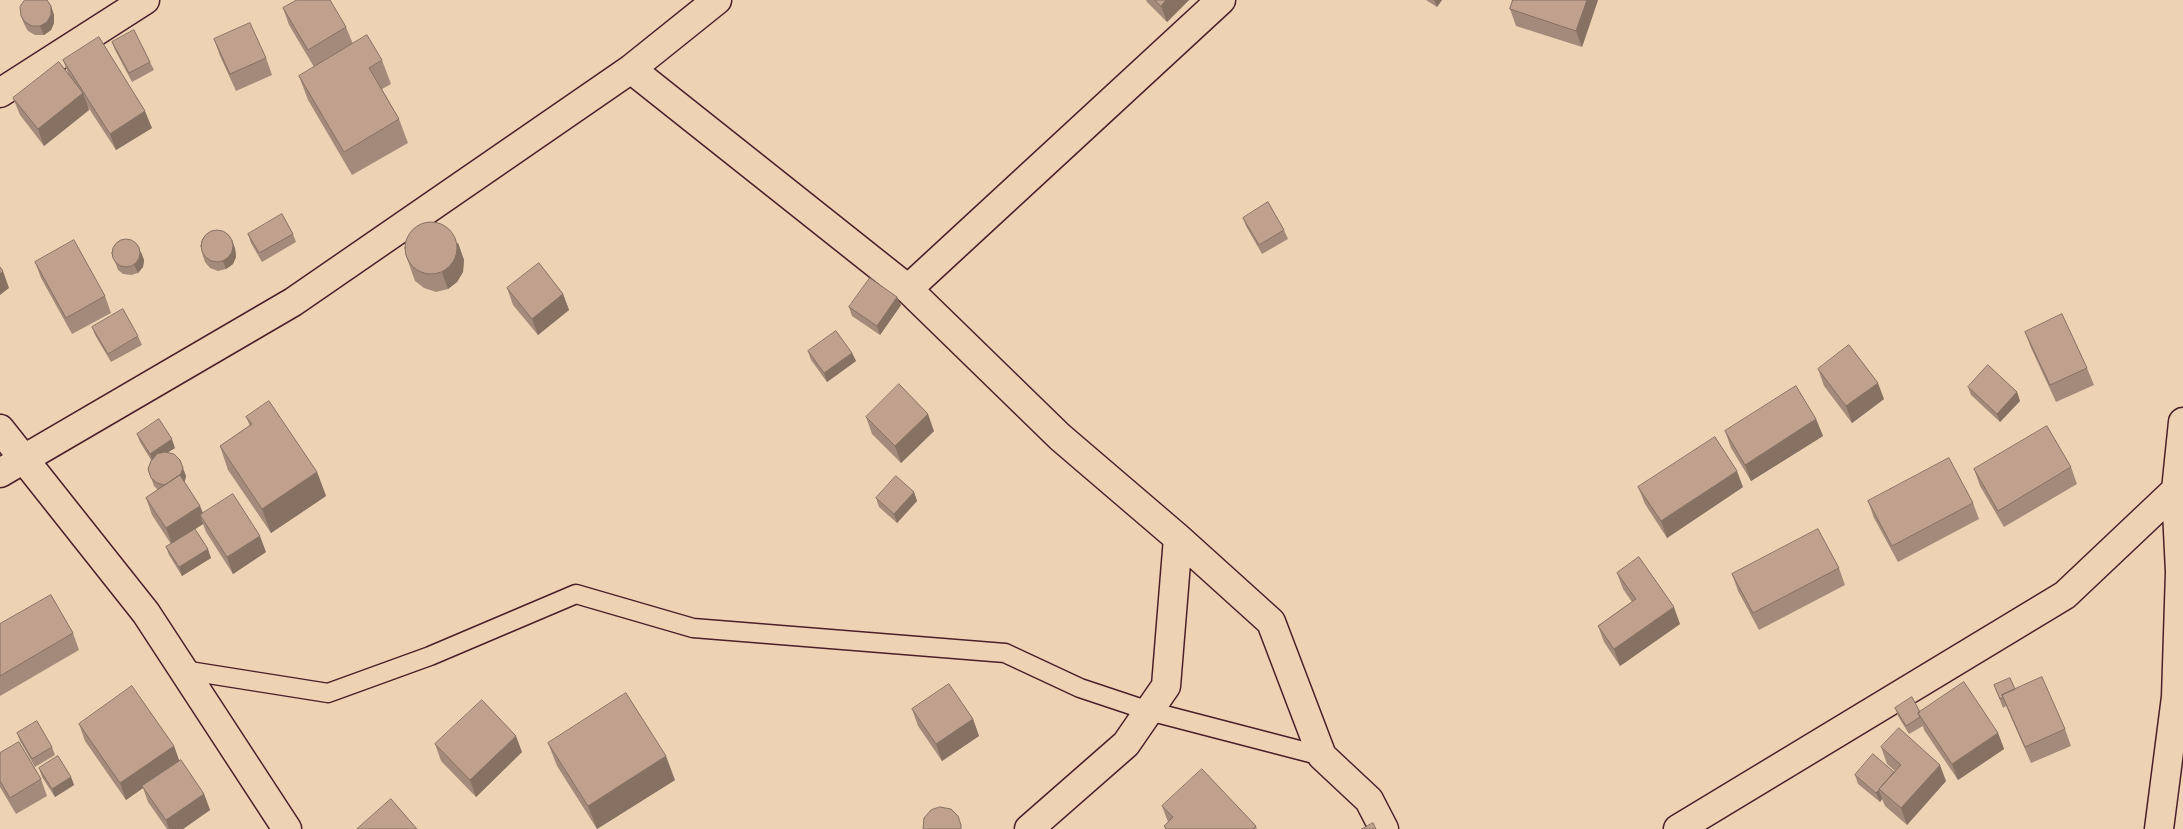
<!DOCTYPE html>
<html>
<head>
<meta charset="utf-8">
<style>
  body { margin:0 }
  canvas { display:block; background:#edd3b4 }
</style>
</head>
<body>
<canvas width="2183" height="829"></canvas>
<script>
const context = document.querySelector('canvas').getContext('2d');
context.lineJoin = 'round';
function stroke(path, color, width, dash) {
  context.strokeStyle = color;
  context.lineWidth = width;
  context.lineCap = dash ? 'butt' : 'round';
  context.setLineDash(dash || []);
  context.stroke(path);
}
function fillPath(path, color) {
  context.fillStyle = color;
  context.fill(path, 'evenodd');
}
const lane = new Path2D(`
  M 183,670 L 328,693 L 430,656 L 576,594 L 693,628 L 1005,653 L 1080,688 L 1149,711 L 1322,756`);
const street = new Path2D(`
  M 631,69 L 908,289 L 1060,437 L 1178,538 L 1271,622 L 1322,756 L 1369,800 L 1384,829
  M 0,93 L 145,0
  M 908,289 L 1221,0
  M 0,429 L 146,613 L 287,829
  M 0,473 L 293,302 L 631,69 L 717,0
  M 1029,829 L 1126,744 L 1166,686 L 1178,538
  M 1678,829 L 2065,595 L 2176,490
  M 2159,829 L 2176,697 L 2180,572 L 2176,490 L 2183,422`);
stroke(lane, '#4a1f2b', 21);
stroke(street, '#4a1f2b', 31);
stroke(lane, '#edd3b4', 18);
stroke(street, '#edd3b4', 28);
fillPath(new Path2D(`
  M 1146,0 L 1189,0 L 1167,22 L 1147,2 Z
  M 1426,0 L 1442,0 L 1437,7 Z
  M 1512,0 L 1598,0 L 1582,47 L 1516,26 L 1510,9 L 1512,2 Z
  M 51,6 L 54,15 L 54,23 L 51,30 L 44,35 L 35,35 L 28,31 L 24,24 L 21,16 Z
  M 283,8 L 346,27 L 353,44 L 314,67 L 289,25 Z
  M 214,39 L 266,58 L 272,75 L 236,91 L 220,56 Z
  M 112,42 L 150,62 L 154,70 L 132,82 L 115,50 Z
  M 63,60 L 152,128 L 116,150 L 88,107 L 89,110 L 44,146 L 20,115 L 13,98 L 68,73 Z
  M 382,60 L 391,84 L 382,89 L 399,119 L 408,143 L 352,175 L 308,100 L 299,76 Z
  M 1243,218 L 1284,230 L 1288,239 L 1262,254 L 1246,226 Z
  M 248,234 L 293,234 L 296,242 L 262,262 L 251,243 Z
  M 458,243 L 464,260 L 463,272 L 457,282 L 448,289 L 436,292 L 424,288 L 415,281 L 405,253 Z
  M 138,245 L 144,260 L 143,267 L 138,273 L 131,275 L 123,274 L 118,270 L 112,254 Z
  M 235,248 L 236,257 L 233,264 L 226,269 L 218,271 L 210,268 L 205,262 L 202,253 Z
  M 35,262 L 105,296 L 111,313 L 72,334 L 41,278 Z
  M 507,288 L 563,294 L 569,310 L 538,335 L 513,305 Z
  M 901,305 L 880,335 L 852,316 L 849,307 Z
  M 92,327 L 138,336 L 142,345 L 111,362 L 95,335 Z
  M 2025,332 L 2087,368 L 2094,385 L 2056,402 L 2031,348 Z
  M 808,351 L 852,353 L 856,361 L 827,382 L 811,360 Z
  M 1818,369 L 1884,399 L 1852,423 L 1824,386 Z
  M 1968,387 L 2017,392 L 2020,401 L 2000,422 L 1971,395 Z
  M 246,417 L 317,472 L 326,496 L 271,533 L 228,470 L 220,446 L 250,426 Z
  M 866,417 L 934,431 L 901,463 L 872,434 Z
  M 1816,419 L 1823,436 L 1751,481 L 1731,448 L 1725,431 Z
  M 137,434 L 175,448 L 168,452 L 186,476 L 184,482 L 200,506 L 203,513 L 266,552 L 233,574 L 206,532 L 203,524 L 195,529 L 211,558 L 182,576 L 169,555 L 166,547 L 171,544 L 152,515 L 146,498 L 158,490 L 154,486 L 148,469 L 151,460 L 140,442 Z
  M 2071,467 L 2077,484 L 2004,527 L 1980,486 L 1974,469 Z
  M 1638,487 L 1743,487 L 1667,538 L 1645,504 Z
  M 914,492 L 917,501 L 897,523 L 879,507 L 876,498 Z
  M 1868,501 L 1973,503 L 1979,519 L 1898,562 L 1874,518 Z
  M 1839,568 L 1845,585 L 1759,630 L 1738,591 L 1732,574 Z
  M 1617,573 L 1680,624 L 1620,666 L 1604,642 L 1598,626 L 1632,602 L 1623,589 Z
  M 0,624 L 73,633 L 79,650 L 0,696 Z
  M 1994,685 L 2015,689 L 2065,729 L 2071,746 L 2031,763 L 2006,706 L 2003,708 Z
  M 1895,708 L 1920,712 L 1998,733 L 2004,749 L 1958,780 L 1924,730 L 1923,726 L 1909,734 L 1898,716 Z
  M 912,709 L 973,719 L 979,736 L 942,761 L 918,726 Z
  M 79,724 L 174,746 L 179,760 L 204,794 L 210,810 L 183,829 L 167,829 L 148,802 L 143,788 L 126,800 L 85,741 Z
  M 17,733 L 52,747 L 55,755 L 35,767 L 20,741 Z
  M 548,743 L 675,780 L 597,829 L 557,766 Z
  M 435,744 L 522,752 L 476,797 L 441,761 Z
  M 1881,747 L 1946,781 L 1907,825 L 1885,806 L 1882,799 L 1880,802 L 1858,784 L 1855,775 L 1894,772 L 1895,771 L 1887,764 Z
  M 0,753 L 41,779 L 47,796 L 16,814 L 0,787 Z
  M 39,768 L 71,777 L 74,785 L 55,797 L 42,777 Z
  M 1162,806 L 1256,826 L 1257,829 L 1165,829 L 1164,826 L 1168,822 Z`), '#a48a7a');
fillPath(new Path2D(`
  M 1166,0 L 1189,0 L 1167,22 L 1161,6 Z
  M 1434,0 L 1442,0 L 1437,7 Z
  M 1587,0 L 1598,0 L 1582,47 L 1576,31 Z
  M 51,6 L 54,15 L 54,23 L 51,30 L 44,35 L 40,26 Z
  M 83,93 L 89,110 L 44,146 L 38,129 Z
  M 145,111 L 152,128 L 116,150 L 110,134 Z
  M 232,240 L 235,248 L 236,257 L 233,264 L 226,269 L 223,261 Z
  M 458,243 L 464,260 L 463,272 L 457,282 L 448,289 L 442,273 Z
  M 141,252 L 144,260 L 143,267 L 138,273 L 134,264 Z
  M 3,271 L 9,288 L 0,295 L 0,274 Z
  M 563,294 L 569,310 L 538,335 L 532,319 Z
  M 897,297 L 901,305 L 880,335 L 877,326 Z
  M 852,353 L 856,361 L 827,382 L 824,373 Z
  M 1878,383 L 1884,399 L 1852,423 L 1846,406 Z
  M 2017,392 L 2020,401 L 2000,422 L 1997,414 Z
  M 928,414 L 934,431 L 901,463 L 895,446 Z
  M 1816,419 L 1823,436 L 1751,481 L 1745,465 Z
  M 172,439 L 175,448 L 153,462 L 150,454 Z
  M 180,460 L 186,476 L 184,485 L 178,491 Z
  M 1737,471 L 1743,487 L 1667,538 L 1661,521 Z
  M 317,472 L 326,496 L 271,533 L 262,509 Z
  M 914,492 L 917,501 L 897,523 L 894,514 Z
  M 200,506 L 206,522 L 200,515 L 203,524 L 172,544 L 166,528 Z
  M 260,536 L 266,552 L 233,574 L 227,557 Z
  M 208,549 L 211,558 L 182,576 L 179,567 Z
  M 1674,607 L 1680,624 L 1620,666 L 1614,649 Z
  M 973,719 L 979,736 L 942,761 L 936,744 Z
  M 1998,733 L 2004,749 L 1958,780 L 1952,764 Z
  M 516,736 L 522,752 L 476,797 L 470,780 Z
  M 174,746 L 180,763 L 142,786 L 143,788 L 126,800 L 120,783 Z
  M 666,756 L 675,780 L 597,829 L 588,806 Z
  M 1940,765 L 1946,781 L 1907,825 L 1901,808 Z
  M 71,777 L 74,785 L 55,797 L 52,789 Z
  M 1879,790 L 1882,799 L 1880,802 L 1876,793 Z
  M 204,794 L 210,810 L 183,829 L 169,829 L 166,820 Z`), '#867163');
const building = new Path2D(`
  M 25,0 L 47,0 L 51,6 L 51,15 L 47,22 L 40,26 L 32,26 L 25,22 L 21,16 L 20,7 Z
  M 297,0 L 330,0 L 346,27 L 308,50 L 283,8 Z
  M 1155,0 L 1166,0 L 1161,6 Z
  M 1513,0 L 1587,0 L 1576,31 L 1510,9 Z
  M 250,23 L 266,58 L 230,74 L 214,39 Z
  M 134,30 L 150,62 L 129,73 L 112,42 Z
  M 367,35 L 382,60 L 369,68 L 399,119 L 344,152 L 299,76 Z
  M 99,37 L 145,111 L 110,134 L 63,60 Z
  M 59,62 L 83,93 L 38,129 L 13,98 Z
  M 1268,202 L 1284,230 L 1259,245 L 1243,218 Z
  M 282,214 L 293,234 L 259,253 L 248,234 Z
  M405 248a26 26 0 1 1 52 0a26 26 0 1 1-52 0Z
  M201 246a16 16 0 1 1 32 0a16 16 0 1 1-32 0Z
  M112 253a14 14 0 1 1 28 0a14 14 0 1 1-28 0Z
  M 74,240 L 105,296 L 66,318 L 35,262 Z
  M 539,263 L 563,294 L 532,319 L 507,288 Z
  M 0,267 L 3,271 L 0,274 Z
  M 870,278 L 897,297 L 877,326 L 849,307 Z
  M 123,309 L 138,336 L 108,354 L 92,327 Z
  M 2062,314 L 2087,368 L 2050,385 L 2025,332 Z
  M 836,331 L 852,353 L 824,373 L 808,351 Z
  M 1849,345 L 1878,383 L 1846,406 L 1818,369 Z
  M 1988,365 L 2017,392 L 1997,414 L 1968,387 Z
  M 899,384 L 928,414 L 895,446 L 866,417 Z
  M 1796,386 L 1816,419 L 1745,465 L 1725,431 Z
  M 269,401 L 317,472 L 262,509 L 220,446 L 252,424 L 246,417 Z
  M 159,419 L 172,439 L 150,454 L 137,434 Z
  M 2047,426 L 2071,467 L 1998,511 L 1974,469 Z
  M 1715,437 L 1737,471 L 1661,521 L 1638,487 Z
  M 165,452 L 174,454 L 180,460 L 183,468 L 180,476 L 180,475 L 165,485 L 157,483 L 151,478 L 148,469 L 151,461 L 157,454 Z
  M 1949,458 L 1973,503 L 1892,546 L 1868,501 Z
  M 180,475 L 200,506 L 166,528 L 146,498 Z
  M 896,476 L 914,492 L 894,514 L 876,498 Z
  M 233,494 L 260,536 L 227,557 L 200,515 Z
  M 195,529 L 208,549 L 179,567 L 166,547 Z
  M 1818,529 L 1839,568 L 1753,613 L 1732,574 Z
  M 1639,557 L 1674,607 L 1614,649 L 1598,626 L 1636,599 L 1617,573 Z
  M 51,595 L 73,633 L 0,676 L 0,624 Z
  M 2042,677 L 2065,729 L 2025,747 L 2002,695 Z
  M 2010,678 L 2015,689 L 2002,695 L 2003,698 L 2000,699 L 1994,685 Z
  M 1964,682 L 1998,733 L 1952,764 L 1918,713 Z
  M 949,684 L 973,719 L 936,744 L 912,709 Z
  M 132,686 L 174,746 L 120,783 L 79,724 Z
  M 626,693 L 666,756 L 588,806 L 548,743 Z
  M 1912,697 L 1920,712 L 1918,713 L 1920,717 L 1906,726 L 1895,708 Z
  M 482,700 L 516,736 L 470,780 L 435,744 Z
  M 37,721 L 52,747 L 32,759 L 17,733 Z
  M 1899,728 L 1940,765 L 1901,808 L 1879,789 L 1901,765 L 1881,747 Z
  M 19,742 L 41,779 L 10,798 L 0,781 L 0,753 Z
  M 1873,754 L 1894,772 L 1879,789 L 1879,790 L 1876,793 L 1855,775 Z
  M 58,756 L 71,777 L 52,789 L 39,768 Z
  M 181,760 L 204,794 L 166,820 L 142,786 Z
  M 1202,769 L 1256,826 L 1253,829 L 1167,829 L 1164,826 L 1173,817 L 1162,806 Z
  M 391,799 L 417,829 L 357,829 Z
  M 940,807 L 951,809 L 958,816 L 961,825 L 961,829 L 923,829 L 924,818 L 931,810 Z
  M 1373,823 L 1376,829 L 1362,829 Z`);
fillPath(building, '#bfa18e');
stroke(building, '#867163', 1);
</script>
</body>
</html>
